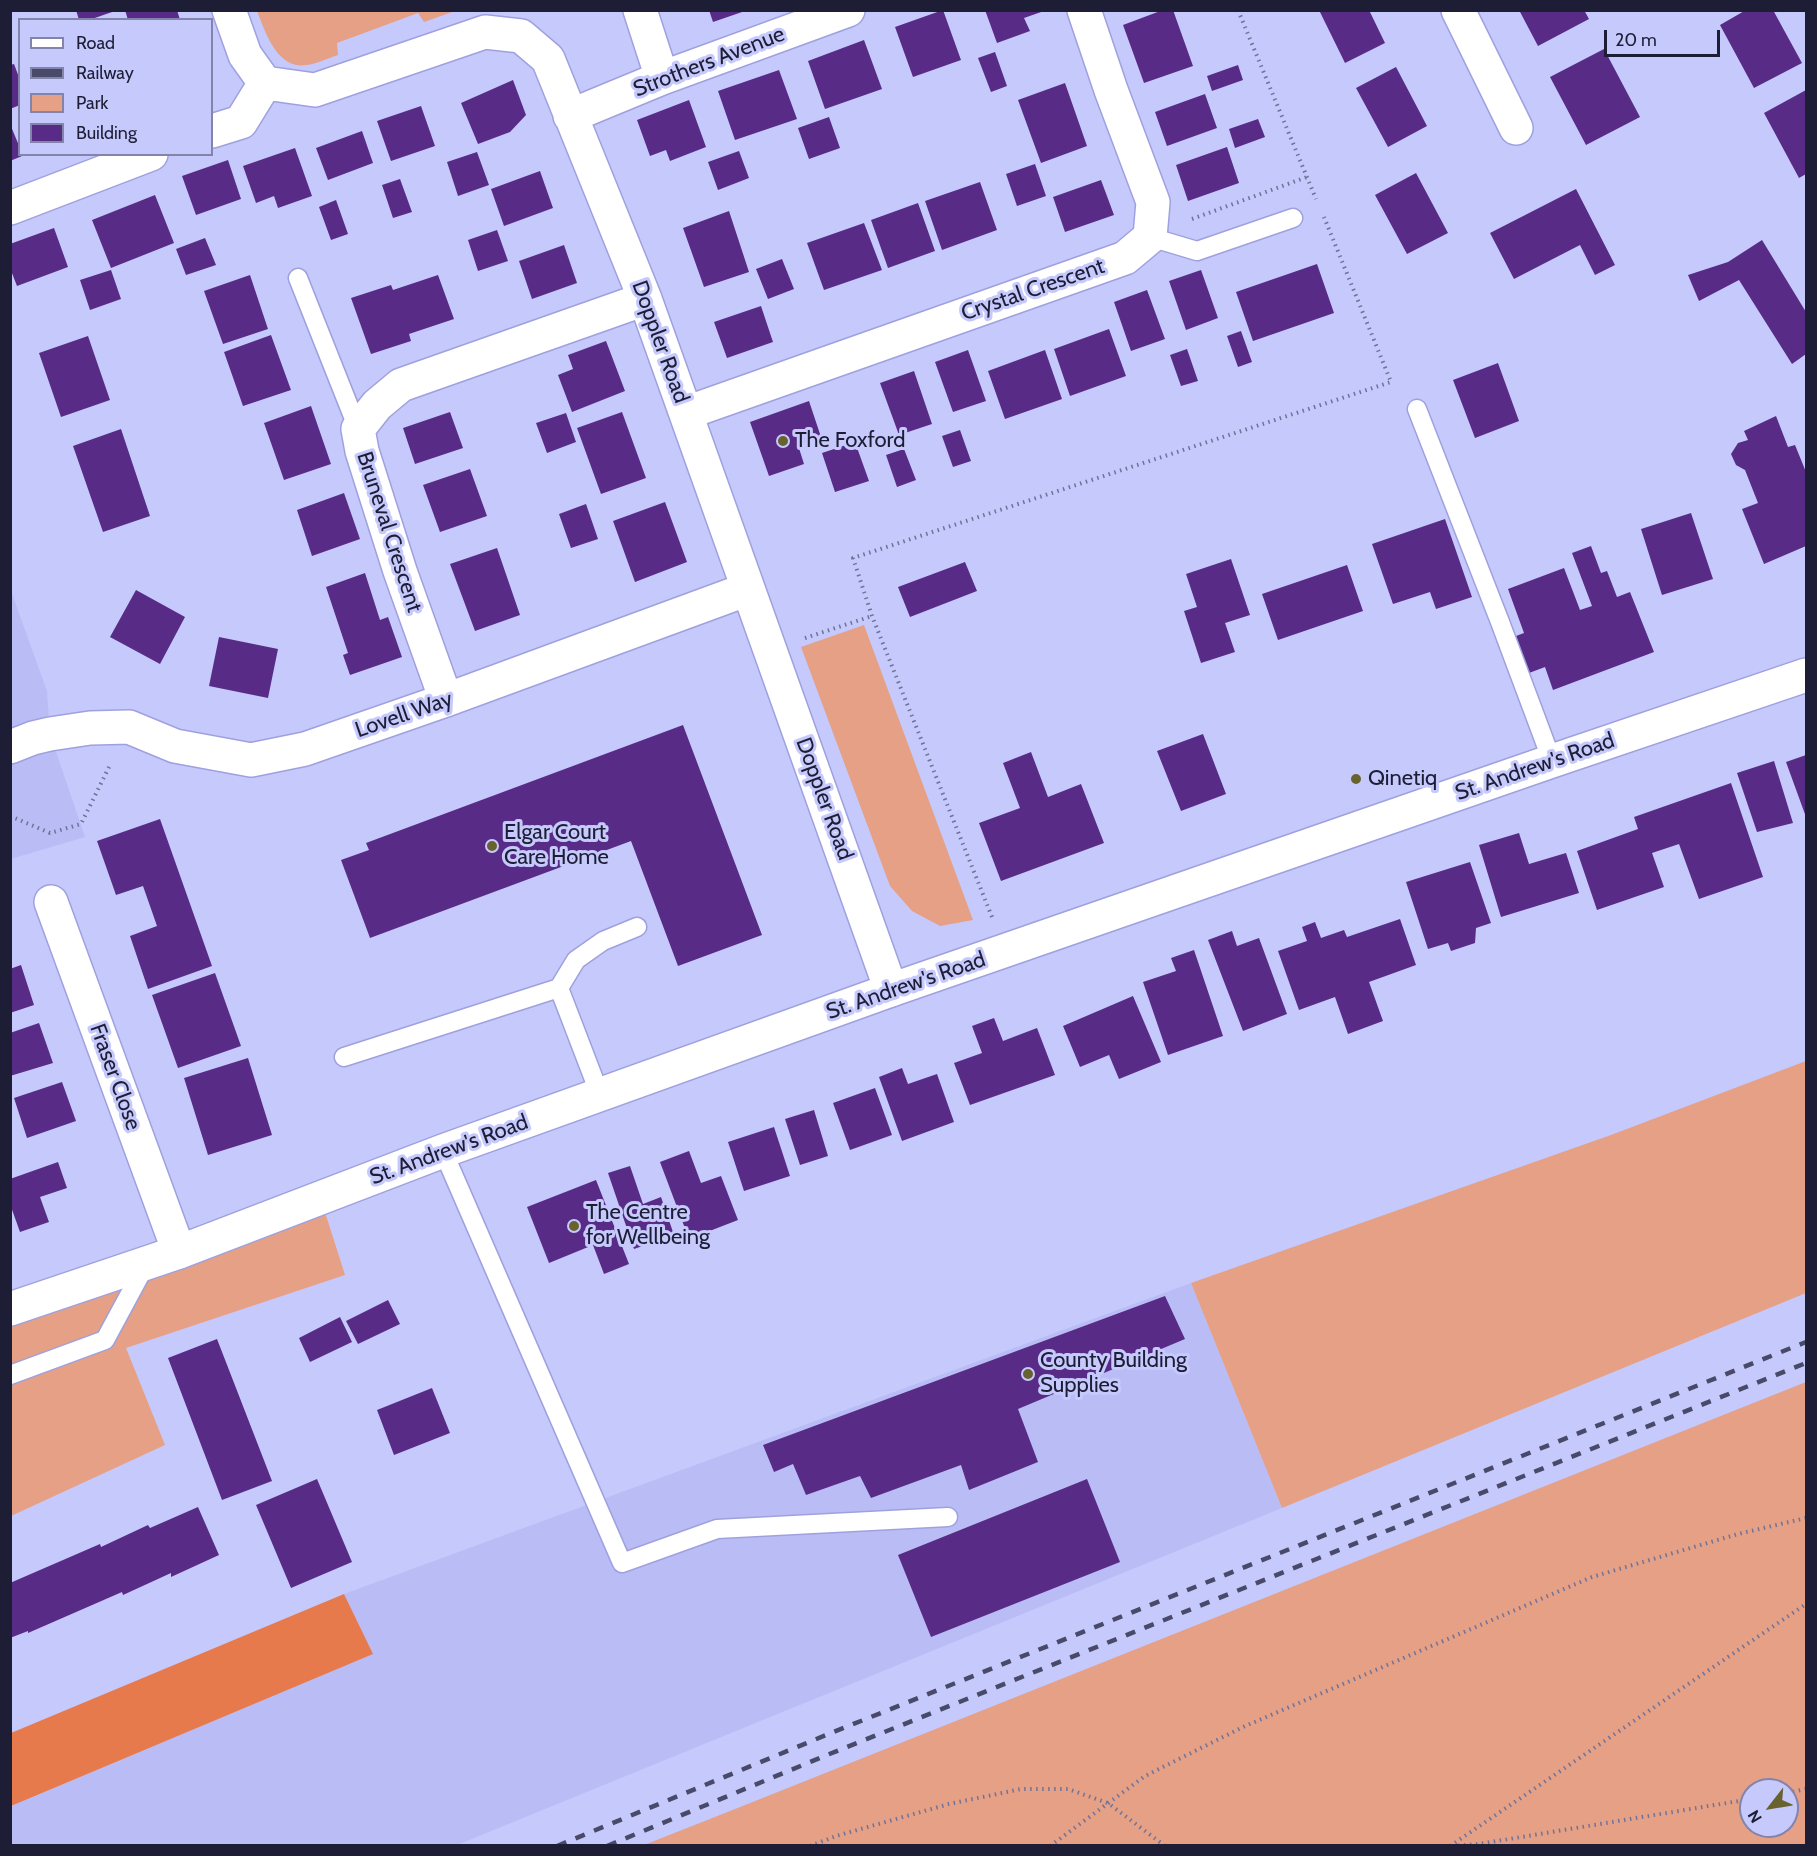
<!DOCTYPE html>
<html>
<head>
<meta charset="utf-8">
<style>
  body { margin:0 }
  #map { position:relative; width:1817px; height:1856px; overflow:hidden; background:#c6c9fc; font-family:Cabin,sans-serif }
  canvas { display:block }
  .frame { position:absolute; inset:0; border:12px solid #1d1d35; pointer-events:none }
  .legend { position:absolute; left:18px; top:18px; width:195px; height:138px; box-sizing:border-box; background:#c6c9fc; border:2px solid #8284ac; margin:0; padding:8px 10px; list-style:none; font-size:18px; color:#1d1d35 }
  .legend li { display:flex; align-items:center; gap:12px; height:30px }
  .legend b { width:30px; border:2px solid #8284ac }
  .north { position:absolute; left:1739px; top:1778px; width:60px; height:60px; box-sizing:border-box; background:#c6c9fc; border:2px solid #8284ac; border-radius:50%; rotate:239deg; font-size:16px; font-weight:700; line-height:24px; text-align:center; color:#1d1d35 }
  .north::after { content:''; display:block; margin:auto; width:21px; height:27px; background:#68622f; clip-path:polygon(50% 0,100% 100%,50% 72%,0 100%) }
  .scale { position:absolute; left:1604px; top:30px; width:116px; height:27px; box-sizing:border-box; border:3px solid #1d1d35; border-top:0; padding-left:8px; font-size:18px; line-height:21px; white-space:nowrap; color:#1d1d35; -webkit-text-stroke:4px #c6c9fc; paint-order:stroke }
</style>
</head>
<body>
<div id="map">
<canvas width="1817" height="1856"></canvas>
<div class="frame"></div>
<ul class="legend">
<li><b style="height:8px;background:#fff"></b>Road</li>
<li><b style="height:8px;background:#494a69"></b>Railway</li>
<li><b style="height:16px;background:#e5a085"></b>Park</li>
<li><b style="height:16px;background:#582b87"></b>Building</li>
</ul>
<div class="north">N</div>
<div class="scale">20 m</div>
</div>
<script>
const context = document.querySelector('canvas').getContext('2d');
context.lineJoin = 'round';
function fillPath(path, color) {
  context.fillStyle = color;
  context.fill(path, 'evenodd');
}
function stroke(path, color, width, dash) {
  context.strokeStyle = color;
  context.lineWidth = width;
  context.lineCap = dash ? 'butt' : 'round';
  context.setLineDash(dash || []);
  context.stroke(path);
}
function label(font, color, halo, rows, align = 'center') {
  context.font = font + ' Cabin,sans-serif';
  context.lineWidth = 6;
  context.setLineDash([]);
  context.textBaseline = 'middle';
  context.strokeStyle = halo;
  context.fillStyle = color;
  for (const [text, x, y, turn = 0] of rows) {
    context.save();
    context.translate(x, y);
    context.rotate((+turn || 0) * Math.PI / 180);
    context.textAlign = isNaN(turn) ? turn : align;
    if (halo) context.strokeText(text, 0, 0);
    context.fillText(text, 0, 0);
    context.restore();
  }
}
fillPath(new Path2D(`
  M 10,588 L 47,691 L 50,734 L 85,837 L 11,859 Z
  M 1191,1283 L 1282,1508 L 457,1845 L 11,1846 L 11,1806 L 372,1654 L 344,1594 Z`), '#babdf5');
fillPath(new Path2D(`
  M 257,11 L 257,10 L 455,11 L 424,22 L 418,13 L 337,43 L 338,55 C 328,58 317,64 306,65 C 277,70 265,31 257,11 Z
  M 864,625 L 973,920 L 940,926 L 912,911 L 890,886 L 801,647 Z
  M 1806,1061 L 1806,1293 L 1282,1508 L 1191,1283 L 1611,1135 Z
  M 324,1209 L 345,1275 L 126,1348 L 165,1445 L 11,1516 L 11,1326 Z
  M 1806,1382 L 1806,1845 L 644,1845 L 725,1813 ZM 1751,1790 L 1787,1790 L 1787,1826 L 1751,1826 Z`), '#e5a085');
fillPath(new Path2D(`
  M 344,1594 L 373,1654 L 11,1806 L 11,1733 Z`), '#e67a4c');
fillPath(new Path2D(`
  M 76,10 L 115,10 L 115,11 L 89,20 L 79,20 Z
  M 125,10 L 177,10 L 180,20 L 128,20 Z
  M 709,10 L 745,10 L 745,11 L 713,22 Z
  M 943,10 L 961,60 L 913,77 L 895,27 Z
  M 985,10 L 1044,10 L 1044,11 L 1024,18 L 1030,31 L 997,43 Z
  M 1163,10 L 1173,10 L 1193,66 L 1144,83 L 1123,25 Z
  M 1319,10 L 1369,10 L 1385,43 L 1345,63 Z
  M 1519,10 L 1584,10 L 1589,19 L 1538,46 Z
  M 1746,10 L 1773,10 L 1802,63 L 1754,88 L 1720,25 Z
  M 864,40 L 882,89 L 825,109 L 808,61 Z
  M 1604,49 L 1640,117 L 1586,145 L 1550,77 Z
  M 995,52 L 1007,86 L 991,92 L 978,58 Z
  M 14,64 L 20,80 L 20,105 L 10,109 L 10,65 Z
  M 1238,65 L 1243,80 L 1212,91 L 1207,76 Z
  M 1396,67 L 1427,126 L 1388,147 L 1356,88 Z
  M 779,70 L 797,119 L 735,140 L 718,91 Z
  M 513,80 L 526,115 L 510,132 L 478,144 L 461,103 Z
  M 1065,83 L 1087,146 L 1041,163 L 1018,100 Z
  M 1806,90 L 1806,174 L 1799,178 L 1764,113 Z
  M 1205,94 L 1217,128 L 1167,146 L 1155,112 Z
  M 689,100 L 706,147 L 670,161 L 666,150 L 650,156 L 637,120 Z
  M 421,106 L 435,146 L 391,161 L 377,121 Z
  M 829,117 L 840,148 L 809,159 L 798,128 Z
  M 1258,119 L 1265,137 L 1235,148 L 1229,129 Z
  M 10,124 L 20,148 L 20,154 L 22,156 L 10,161 Z
  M 362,131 L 373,163 L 328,180 L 316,148 Z
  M 1227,147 L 1239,183 L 1188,201 L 1176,165 Z
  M 295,148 L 312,196 L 278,208 L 274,196 L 256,203 L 243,166 Z
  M 739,151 L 749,178 L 718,190 L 708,162 Z
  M 477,152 L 489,185 L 458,196 L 447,162 Z
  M 228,160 L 241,199 L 196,215 L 182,176 Z
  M 1035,164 L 1046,196 L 1017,206 L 1006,174 Z
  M 540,171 L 553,208 L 504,226 L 491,189 Z
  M 1416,173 L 1448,233 L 1407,254 L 1375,195 Z
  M 400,179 L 412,212 L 393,218 L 382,185 Z
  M 1101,180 L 1114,215 L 1065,232 L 1053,197 Z
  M 980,182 L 997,230 L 942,250 L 925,201 Z
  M 1576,189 L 1615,265 L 1595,275 L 1580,245 L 1514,279 L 1490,233 Z
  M 155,195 L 174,243 L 111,268 L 92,220 Z
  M 336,200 L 348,234 L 331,240 L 319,207 Z
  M 918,203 L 935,251 L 888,268 L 871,220 Z
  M 729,211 L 749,272 L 704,287 L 683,228 Z
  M 864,223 L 882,270 L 824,290 L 807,243 Z
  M 54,228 L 68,267 L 17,286 L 10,268 L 10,244 Z
  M 497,230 L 508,261 L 478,271 L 468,240 Z
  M 205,238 L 216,265 L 186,275 L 176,249 Z
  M 1762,240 L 1806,312 L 1806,354 L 1792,364 L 1739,280 L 1699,301 L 1688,275 L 1728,262 Z
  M 564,245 L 577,283 L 532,299 L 519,261 Z
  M 782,259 L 794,289 L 768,299 L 756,269 Z
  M 1317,264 L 1334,313 L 1253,341 L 1236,292 Z
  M 111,270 L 121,299 L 90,310 L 80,280 Z
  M 1201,270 L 1218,318 L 1186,330 L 1169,281 Z
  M 250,275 L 268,329 L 223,344 L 204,291 Z
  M 438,275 L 454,319 L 409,334 L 411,341 L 371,354 L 351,298 L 391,285 L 393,290 Z
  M 1147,290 L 1165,339 L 1131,351 L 1114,302 Z
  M 761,306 L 773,342 L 727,358 L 714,322 Z
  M 1109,329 L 1126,376 L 1070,396 L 1054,349 Z
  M 1241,331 L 1252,362 L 1238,367 L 1227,336 Z
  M 271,335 L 291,390 L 243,406 L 224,352 Z
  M 88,336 L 110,400 L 61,417 L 39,353 Z
  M 606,341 L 625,391 L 572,412 L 558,375 L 573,369 L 568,355 Z
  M 1187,349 L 1198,381 L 1181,386 L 1170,355 Z
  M 968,350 L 986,401 L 953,412 L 935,362 Z
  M 1045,350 L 1062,399 L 1005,419 L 988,371 Z
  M 1498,363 L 1519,421 L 1475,438 L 1453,380 Z
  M 914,371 L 932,424 L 899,435 L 880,383 Z
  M 809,401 L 821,437 L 798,445 L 804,464 L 769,476 L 750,422 Z
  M 311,406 L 331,464 L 284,480 L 264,423 Z
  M 450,412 L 463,448 L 415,464 L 403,428 Z
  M 622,412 L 646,478 L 601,494 L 577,428 Z
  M 566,413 L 576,442 L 547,453 L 536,423 Z
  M 1776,416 L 1788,447 L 1795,445 L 1806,472 L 1806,546 L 1764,564 L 1742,509 L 1758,503 L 1745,470 L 1736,465 L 1731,454 L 1738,443 L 1748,440 L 1744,431 Z
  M 121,429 L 150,516 L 103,532 L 73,446 Z
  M 960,430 L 971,461 L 953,467 L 942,436 Z
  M 855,442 L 869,481 L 835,492 L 822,453 Z
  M 904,449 L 916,480 L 897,487 L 886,455 Z
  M 470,469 L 487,516 L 440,532 L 423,485 Z
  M 344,493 L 360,539 L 312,556 L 297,510 Z
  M 665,502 L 687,562 L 635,582 L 613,521 Z
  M 586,504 L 598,539 L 571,548 L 559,514 Z
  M 1691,513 L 1713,579 L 1662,595 L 1641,529 Z
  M 1445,519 L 1472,597 L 1436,609 L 1430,592 L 1393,604 L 1372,544 Z
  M 1591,546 L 1601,573 L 1607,571 L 1617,597 L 1630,592 L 1654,652 L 1553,690 L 1545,667 L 1529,673 L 1516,636 L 1524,633 L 1508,589 L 1564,568 L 1580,610 L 1592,606 L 1572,553 Z
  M 497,548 L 520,615 L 475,631 L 450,564 Z
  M 1231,559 L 1250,615 L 1225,623 L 1235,652 L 1201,663 L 1184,611 L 1197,607 L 1186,574 Z
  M 965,562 L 977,591 L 910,617 L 898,587 Z
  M 1347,565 L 1363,611 L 1278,640 L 1262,594 Z
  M 365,573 L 380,620 L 388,617 L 402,657 L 350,675 L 343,655 L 348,653 L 326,587 Z
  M 136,590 L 185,617 L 160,664 L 110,637 Z
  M 219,637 L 278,649 L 268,698 L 209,686 Z
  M 683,725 L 762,935 L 678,966 L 631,841 L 370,938 L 341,860 L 369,850 L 366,843 Z
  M 1203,734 L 1226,794 L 1181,811 L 1157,751 Z
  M 1031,752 L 1048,797 L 1081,784 L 1104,843 L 1001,881 L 979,823 L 1020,808 L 1003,763 Z
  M 1806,755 L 1806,817 L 1786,762 Z
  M 1774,761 L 1793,823 L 1757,832 L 1737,773 Z
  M 1731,783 L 1763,877 L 1699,899 L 1679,844 L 1652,853 L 1664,887 L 1597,910 L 1577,851 L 1638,829 L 1634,817 Z
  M 160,819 L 212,966 L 148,989 L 130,936 L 157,926 L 143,886 L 116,895 L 97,841 Z
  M 1519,833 L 1529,864 L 1566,853 L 1579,893 L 1501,917 L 1479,845 Z
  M 1470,862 L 1491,923 L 1476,928 L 1475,943 L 1451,951 L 1448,943 L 1428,949 L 1406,882 Z
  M 1400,919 L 1416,965 L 1369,982 L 1383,1021 L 1348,1034 L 1335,997 L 1299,1010 L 1278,951 L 1307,941 L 1302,927 L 1315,922 L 1321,938 L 1344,930 L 1347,937 Z
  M 1232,931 L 1237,946 L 1259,938 L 1287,1014 L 1243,1031 L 1208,940 Z
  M 1194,950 L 1223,1036 L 1168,1055 L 1143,982 L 1176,971 L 1171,958 Z
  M 21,965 L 34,1005 L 10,1013 L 10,969 Z
  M 215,973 L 241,1046 L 178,1068 L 152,995 Z
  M 1133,996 L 1161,1062 L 1119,1079 L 1109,1055 L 1080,1067 L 1063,1026 Z
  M 994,1018 L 1003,1041 L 1037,1028 L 1055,1075 L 970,1105 L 954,1063 L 982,1053 L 972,1026 Z
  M 39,1023 L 53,1063 L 10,1076 L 10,1033 Z
  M 248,1058 L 272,1135 L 208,1155 L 184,1078 Z
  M 902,1068 L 908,1084 L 937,1074 L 954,1122 L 902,1141 L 879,1077 Z
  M 62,1082 L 76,1121 L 27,1138 L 14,1098 Z
  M 875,1088 L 892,1135 L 850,1150 L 833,1103 Z
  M 814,1110 L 828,1156 L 800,1165 L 785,1119 Z
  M 774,1127 L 790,1176 L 744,1191 L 728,1142 Z
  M 689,1151 L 701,1183 L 721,1176 L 738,1220 L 689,1239 L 660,1162 Z
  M 58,1162 L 67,1188 L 40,1197 L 49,1222 L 20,1232 L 10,1204 L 10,1179 Z
  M 630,1166 L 643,1204 L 661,1197 L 674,1235 L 634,1249 L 608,1173 Z
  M 596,1180 L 629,1264 L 604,1274 L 593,1245 L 549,1263 L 527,1207 Z
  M 1165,1296 L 1185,1339 L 1018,1409 L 1038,1462 L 969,1490 L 961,1465 L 871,1498 L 860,1476 L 806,1495 L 793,1464 L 774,1472 L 763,1445 Z
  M 388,1300 L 400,1324 L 358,1344 L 346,1321 Z
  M 340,1317 L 352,1342 L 310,1362 L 299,1338 Z
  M 217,1339 L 272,1481 L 222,1500 L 168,1358 Z
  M 432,1388 L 450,1433 L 394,1455 L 377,1410 Z
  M 317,1479 L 352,1562 L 291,1588 L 256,1505 Z
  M 1087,1479 L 1120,1562 L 931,1637 L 898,1555 Z
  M 198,1507 L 219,1555 L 171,1577 L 171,1573 L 123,1595 L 122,1592 L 28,1633 L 28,1631 L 10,1638 L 10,1583 L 100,1544 L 101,1547 L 148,1525 L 150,1528 Z`), '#582b87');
const lane = new Path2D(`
  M 1150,237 L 1197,251 L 1293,218
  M 298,278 L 358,429
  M 1417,409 L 1500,622 L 1552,761
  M 344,1057 L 559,988
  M 600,1095 L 559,988 L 576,960 L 603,941 L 637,927
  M 443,1151 L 622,1563 L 717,1529 L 948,1517
  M 10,1375 L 105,1340 L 146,1264`);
const street = new Path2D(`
  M 229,10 L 245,55 L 265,83 L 315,90 L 485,32 L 521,36 L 548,59 L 645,299 L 891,990
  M 640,10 L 662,78
  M 1458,10 L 1516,128
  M 570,116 L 662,78 L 848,10
  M 212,131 L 241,122 L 265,83
  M 10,208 L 151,154
  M 686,413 L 1125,258 L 1150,237 L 1153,202 L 1111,90 L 1084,10
  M 446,700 L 400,571 L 362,451 L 358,429 L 377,405 L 401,385 L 645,299
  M 10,747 L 33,738 L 50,734 L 90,728 L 129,727 L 175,746 L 251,760 L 305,749 L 446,700 L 748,589
  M 51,902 L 179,1252`);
const secondary = new Path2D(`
  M 10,1309 L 179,1252 L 443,1151 L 891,990 L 1552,761 L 1806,675`);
stroke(lane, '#9fa1df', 21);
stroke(street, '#9fa1df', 36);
stroke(secondary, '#9fa1df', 36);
stroke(new Path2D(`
  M 1238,10 L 1316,199
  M 1192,219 L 1307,177
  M 805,638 L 872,616
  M 10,816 L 50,833 L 81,824 L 111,763
  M 992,917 L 872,616 L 853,558 L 1391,382 L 1324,217
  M 1787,1793 L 1806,1789
  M 810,1846 L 836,1836 L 949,1804 L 1021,1789 L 1068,1789 L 1108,1803 L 1165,1846
  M 1050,1846 L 1145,1776 L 1243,1727 L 1592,1577 L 1738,1534 L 1806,1518
  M 1450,1846 L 1806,1604
  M 1452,1846 L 1479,1844 L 1751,1799`), '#717298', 4, [1.5, 4.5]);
stroke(lane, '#fff', 18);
stroke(street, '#fff', 33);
stroke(secondary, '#fff', 33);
stroke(new Path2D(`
  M 557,1846 L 831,1733 L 1806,1342
  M 607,1846 L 827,1755 L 1806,1363`), '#494a69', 4.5, [10, 10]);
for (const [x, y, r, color] of [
  [783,441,6,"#68622f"],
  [1356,779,6,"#68622f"],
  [492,846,6,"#68622f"],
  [574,1226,6,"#68622f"],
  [1028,1374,6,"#68622f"]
]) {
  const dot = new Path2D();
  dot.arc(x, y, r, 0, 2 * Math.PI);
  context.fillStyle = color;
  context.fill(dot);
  stroke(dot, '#c6c9fc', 2);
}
label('22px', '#1d1d35', '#c6c9fc', [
  ["Strothers Avenue",709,62,-21],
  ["Crystal Crescent",1033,290,-19],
  ["Doppler Road",660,342,70],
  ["Bruneval Crescent",389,532,72],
  ["Lovell Way",404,715,-19],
  ["St. Andrew's Road",1535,767,-19],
  ["Doppler Road",824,799,70],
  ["St. Andrew's Road",906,986,-19],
  ["Fraser Close",115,1077,70],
  ["St. Andrew's Road",449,1150,-20]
]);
label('22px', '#1d1d35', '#c6c9fc', [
  ["The Foxford",795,441],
  ["Qinetiq",1368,779],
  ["Elgar Court",504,833],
  ["Care Home",504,858],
  ["The Centre",586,1213],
  ["for Wellbeing",586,1238],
  ["County Building",1040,1361],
  ["Supplies",1040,1386]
], 'left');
</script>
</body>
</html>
